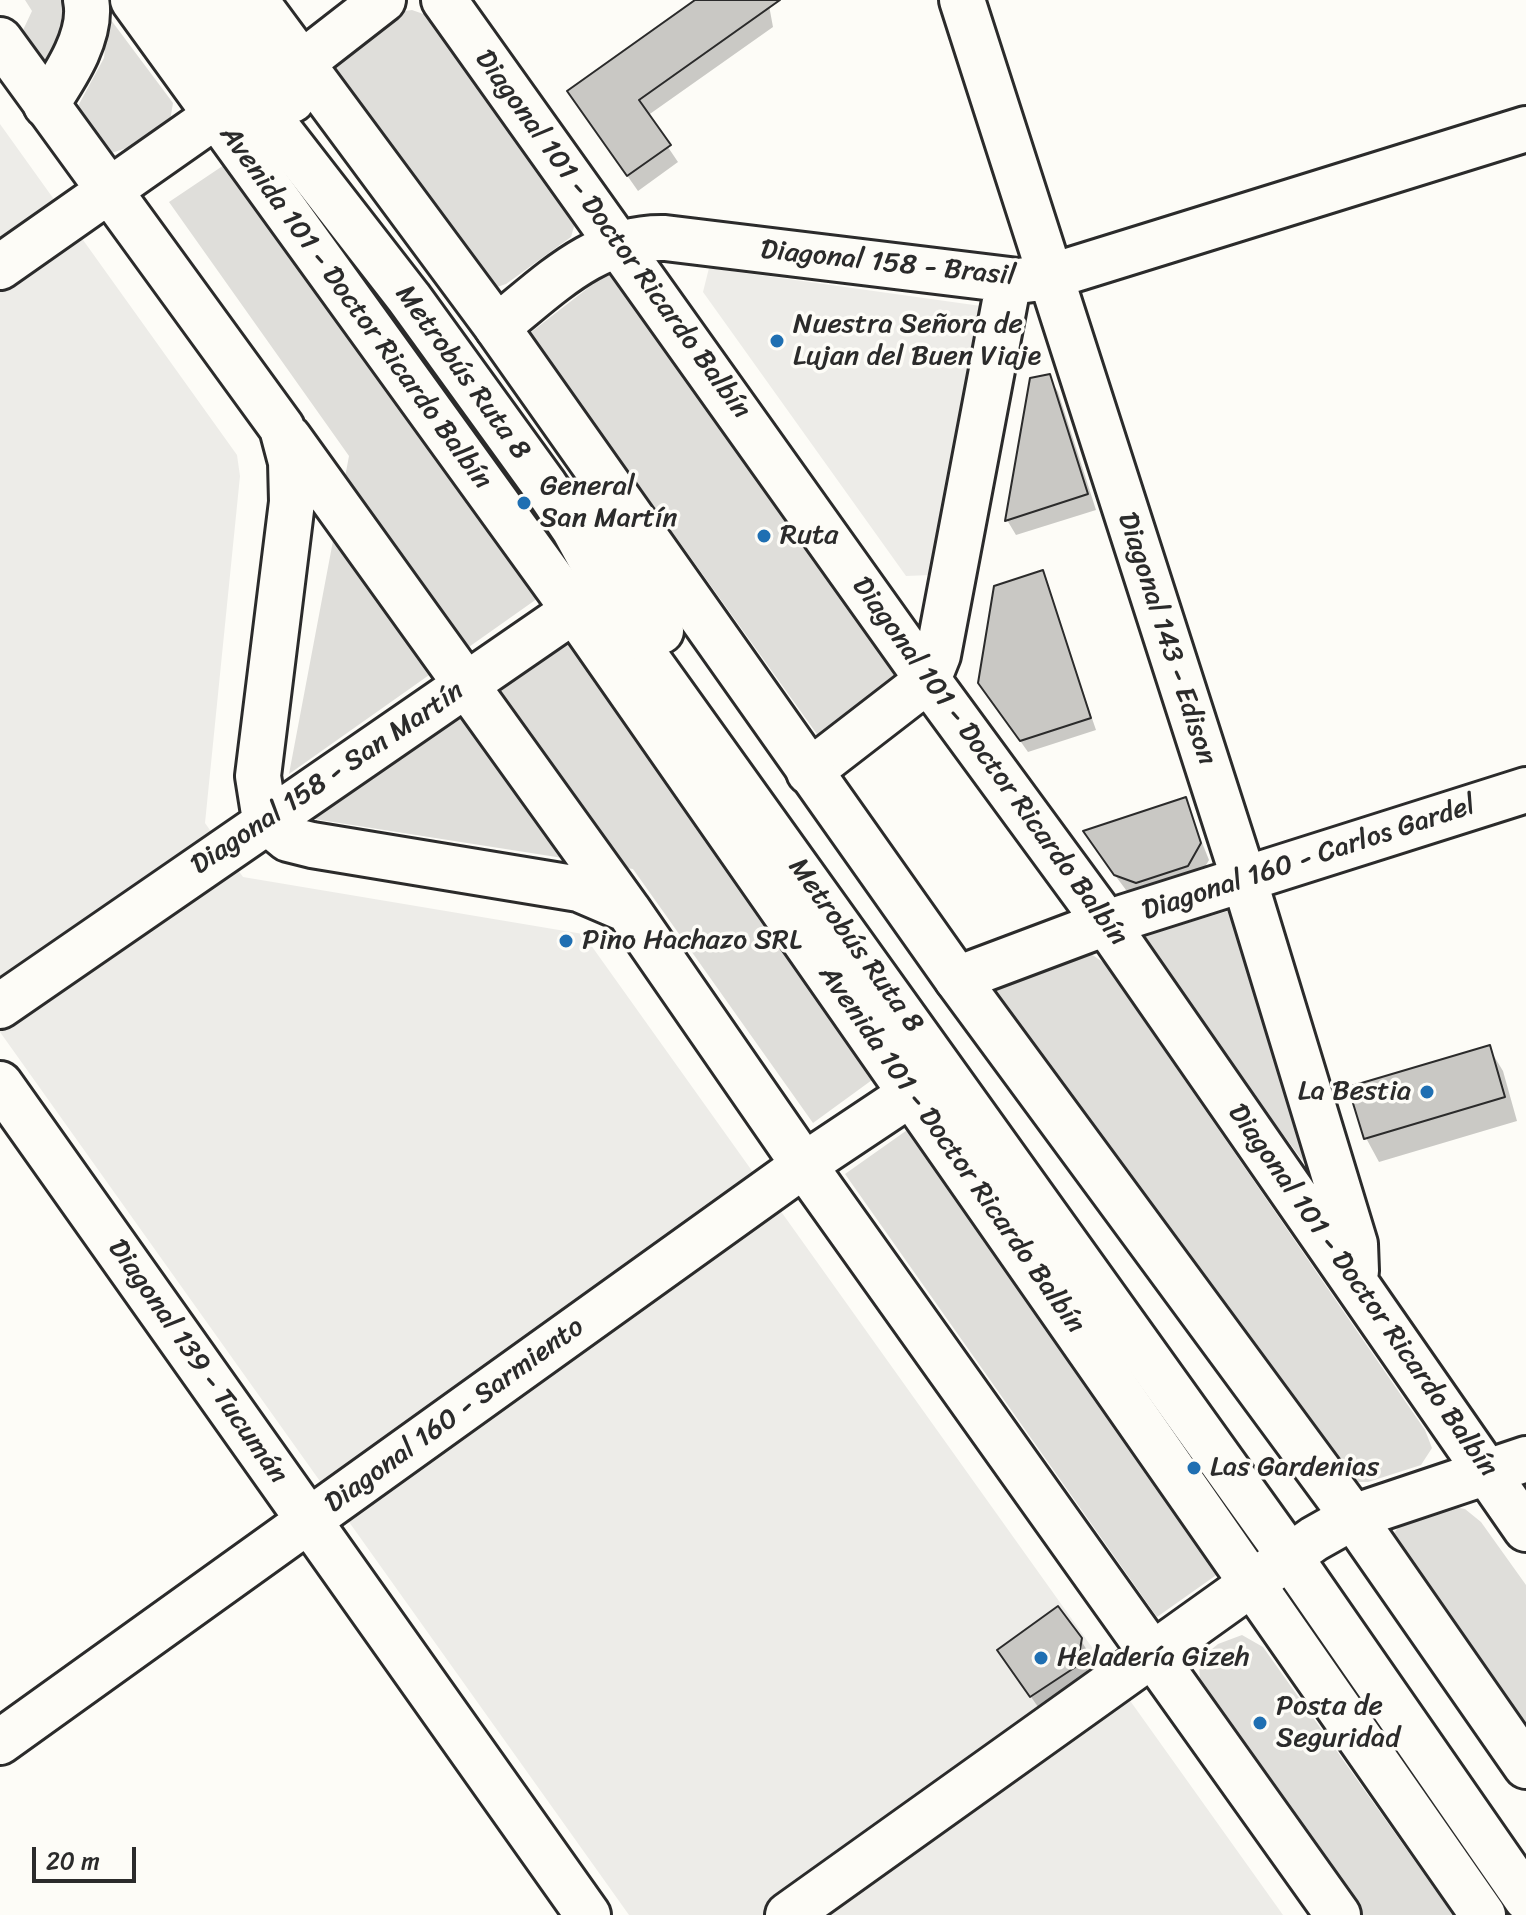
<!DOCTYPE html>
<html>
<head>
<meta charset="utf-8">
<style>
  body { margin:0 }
  #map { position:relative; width:1526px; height:1915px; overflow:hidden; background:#fdfcf7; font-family:Sriracha,sans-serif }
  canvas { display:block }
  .scale { position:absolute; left:32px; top:1847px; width:104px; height:36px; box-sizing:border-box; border:4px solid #2b2b2b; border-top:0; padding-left:10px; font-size:24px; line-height:28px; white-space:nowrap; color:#2b2b2b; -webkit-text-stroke:6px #fdfcf7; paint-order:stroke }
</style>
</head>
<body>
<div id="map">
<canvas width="1526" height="1915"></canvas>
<div class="scale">20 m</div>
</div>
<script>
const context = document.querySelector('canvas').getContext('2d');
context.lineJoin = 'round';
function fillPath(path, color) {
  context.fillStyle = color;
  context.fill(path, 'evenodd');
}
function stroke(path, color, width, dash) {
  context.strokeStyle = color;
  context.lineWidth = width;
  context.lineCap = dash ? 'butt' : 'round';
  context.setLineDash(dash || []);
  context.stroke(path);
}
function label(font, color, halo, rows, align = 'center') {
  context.font = font + ' Sriracha,sans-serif';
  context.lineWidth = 7;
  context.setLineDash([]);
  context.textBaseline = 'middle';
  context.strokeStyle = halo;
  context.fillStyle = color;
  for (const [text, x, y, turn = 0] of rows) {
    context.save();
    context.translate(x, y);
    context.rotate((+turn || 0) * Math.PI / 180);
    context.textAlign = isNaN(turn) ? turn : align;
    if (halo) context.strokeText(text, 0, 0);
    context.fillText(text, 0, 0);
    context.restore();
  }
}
fillPath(new Path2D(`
  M 0,124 L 237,455 L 240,476 L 205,823 L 243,877 L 583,934 L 1283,1915 L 629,1915 L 0,1032 Z
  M 709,268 L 981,306 L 931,575 L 906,576 L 703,292 Z`), '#edece8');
fillPath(new Path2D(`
  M 25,0 L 64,0 L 69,13 L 53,64 L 32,65 L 16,45 L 32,11 Z
  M 412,10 L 429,16 L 573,210 L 575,223 L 571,237 L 506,284 L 494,288 L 336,83 L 332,67 L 391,13 Z
  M 108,16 L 173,103 L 170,121 L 127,148 L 108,154 L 75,121 L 78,106 L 104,58 Z
  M 230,161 L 541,596 L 289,774 L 349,456 L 169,202 Z
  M 615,267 L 906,691 L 824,744 L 530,333 Z
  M 566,641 L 872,1080 L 813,1123 L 633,869 L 314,819 Z
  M 1238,908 L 1317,1180 L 1137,938 Z
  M 1084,949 L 1104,963 L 1425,1430 L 1432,1448 L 1421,1465 L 1368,1482 L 1355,1482 L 1345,1472 L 992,992 L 1000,975 Z
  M 910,1128 L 1222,1571 L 1157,1617 L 845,1174 Z
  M 1448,1506 L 1465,1509 L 1481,1522 L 1526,1585 L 1526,1734 L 1395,1547 L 1393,1535 L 1399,1526 Z
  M 1242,1635 L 1263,1647 L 1453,1915 L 1362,1915 L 1209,1702 L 1200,1681 L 1199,1660 L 1218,1644 Z`), '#dfdeda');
fillPath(new Path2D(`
  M 699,0 L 768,0 L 773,27 L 647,116 L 678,162 L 638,191 L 579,107 Z
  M 1049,377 L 1058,392 L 1096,510 L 1016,535 L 1007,520 L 1031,379 Z
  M 1042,572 L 1096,730 L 1028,752 L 987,694 Z
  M 1185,800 L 1209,860 L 1197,881 L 1145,898 L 1126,890 L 1094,847 Z
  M 1489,1048 L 1503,1071 L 1517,1121 L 1379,1162 L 1366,1138 Z
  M 1080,1639 L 1090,1655 L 1085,1682 L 1041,1711 L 1009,1666 Z`), '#0003');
const building = new Path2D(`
  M 695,0 L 780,0 L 639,100 L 671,145 L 627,176 L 567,91 Z
  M 1050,374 L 1088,494 L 1005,521 L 1030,378 Z
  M 1043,570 L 1091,718 L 1020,741 L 978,683 L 994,586 Z
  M 1186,797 L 1201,843 L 1188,866 L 1136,883 L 1114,875 L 1083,831 Z
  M 1490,1045 L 1505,1097 L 1364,1139 L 1348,1087 Z
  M 1058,1606 L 1082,1638 L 1077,1666 L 1030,1697 L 997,1650 Z`);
fillPath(building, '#c9c8c4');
stroke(building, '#2b2b2b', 2);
const minor = new Path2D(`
  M 178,0 L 409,298 L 545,486 L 574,529 L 638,646 L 1290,1557 L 1526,1898
  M 217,0 L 292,100
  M 444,0 L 928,680 L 1106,923 L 1526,1529
  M 962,0 L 1244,879 L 1355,1244 L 1356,1271
  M 0,40 L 282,428 L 291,462 L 292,502 L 258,776 L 265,820 L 288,839 L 312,845 L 579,889 L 628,910 L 804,1165 L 1338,1915
  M 0,267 L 248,93 L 302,63 L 383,0
  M 497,327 C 549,286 595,236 665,238 L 1018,281 L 1049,277 L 1526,129
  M 289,438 L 628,910
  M 595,508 L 661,631
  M 809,772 L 928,680 L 938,655 L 1009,280
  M 957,979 L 1106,923 L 1526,790
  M 0,1006 L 605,589
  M 0,1084 L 588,1915
  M 0,1742 L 804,1165 L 912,1093
  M 788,1915 L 1314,1539 L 1353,1517 L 1526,1459`);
const major = new Path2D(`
  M 133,0 L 574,610 L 1483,1915
  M 255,0 L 497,327 L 957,979 L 1353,1517 L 1526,1766
  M 46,105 C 65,76 93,35 86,0`);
stroke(minor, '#2b2b2b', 50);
stroke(major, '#2b2b2b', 50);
stroke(minor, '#fdfcf7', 44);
stroke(major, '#fdfcf7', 44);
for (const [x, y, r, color] of [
  [777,341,8,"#1f6fb2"],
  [524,503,8,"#1f6fb2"],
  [764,536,8,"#1f6fb2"],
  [566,941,8,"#1f6fb2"],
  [1427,1092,8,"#1f6fb2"],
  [1194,1468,8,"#1f6fb2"],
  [1041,1658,8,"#1f6fb2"],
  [1260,1723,8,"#1f6fb2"]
]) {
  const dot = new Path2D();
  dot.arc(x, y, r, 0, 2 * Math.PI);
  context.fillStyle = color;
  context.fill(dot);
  stroke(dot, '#fdfcf7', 3);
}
label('28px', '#2b2b2b', '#fdfcf7', [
  ["Diagonal 101 - Doctor Ricardo Balbín",612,235,54],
  ["Diagonal 158 - Brasil",888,264,6],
  ["Avenida 101 - Doctor Ricardo Balbín",355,308,54],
  ["Metrobús Ruta 8",462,373,54],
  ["Diagonal 143 - Edison",1166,639,72],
  ["Diagonal 101 - Doctor Ricardo Balbín",989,762,54],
  ["Diagonal 158 - San Martín",328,779,-34],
  ["Diagonal 160 - Carlos Gardel",1309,859,-18],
  ["Metrobús Ruta 8",855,946,54],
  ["Avenida 101 - Doctor Ricardo Balbín",951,1150,55],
  ["Diagonal 101 - Doctor Ricardo Balbín",1362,1291,55],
  ["Diagonal 139 - Tucumán",197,1362,55],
  ["Diagonal 160 - Sarmiento",455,1416,-36]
]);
label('28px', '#2b2b2b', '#fdfcf7', [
  ["Nuestra Señora de",793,325],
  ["Lujan del Buen Viaje",793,357],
  ["General",540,487],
  ["San Martín",540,519],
  ["Ruta",780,536],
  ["Pino Hachazo SRL",582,941],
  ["La Bestia",1411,1092,"right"],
  ["Las Gardenias",1210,1468],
  ["Heladería Gizeh",1057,1658],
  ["Posta de",1276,1707],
  ["Seguridad",1276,1739]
], 'left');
</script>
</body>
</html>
